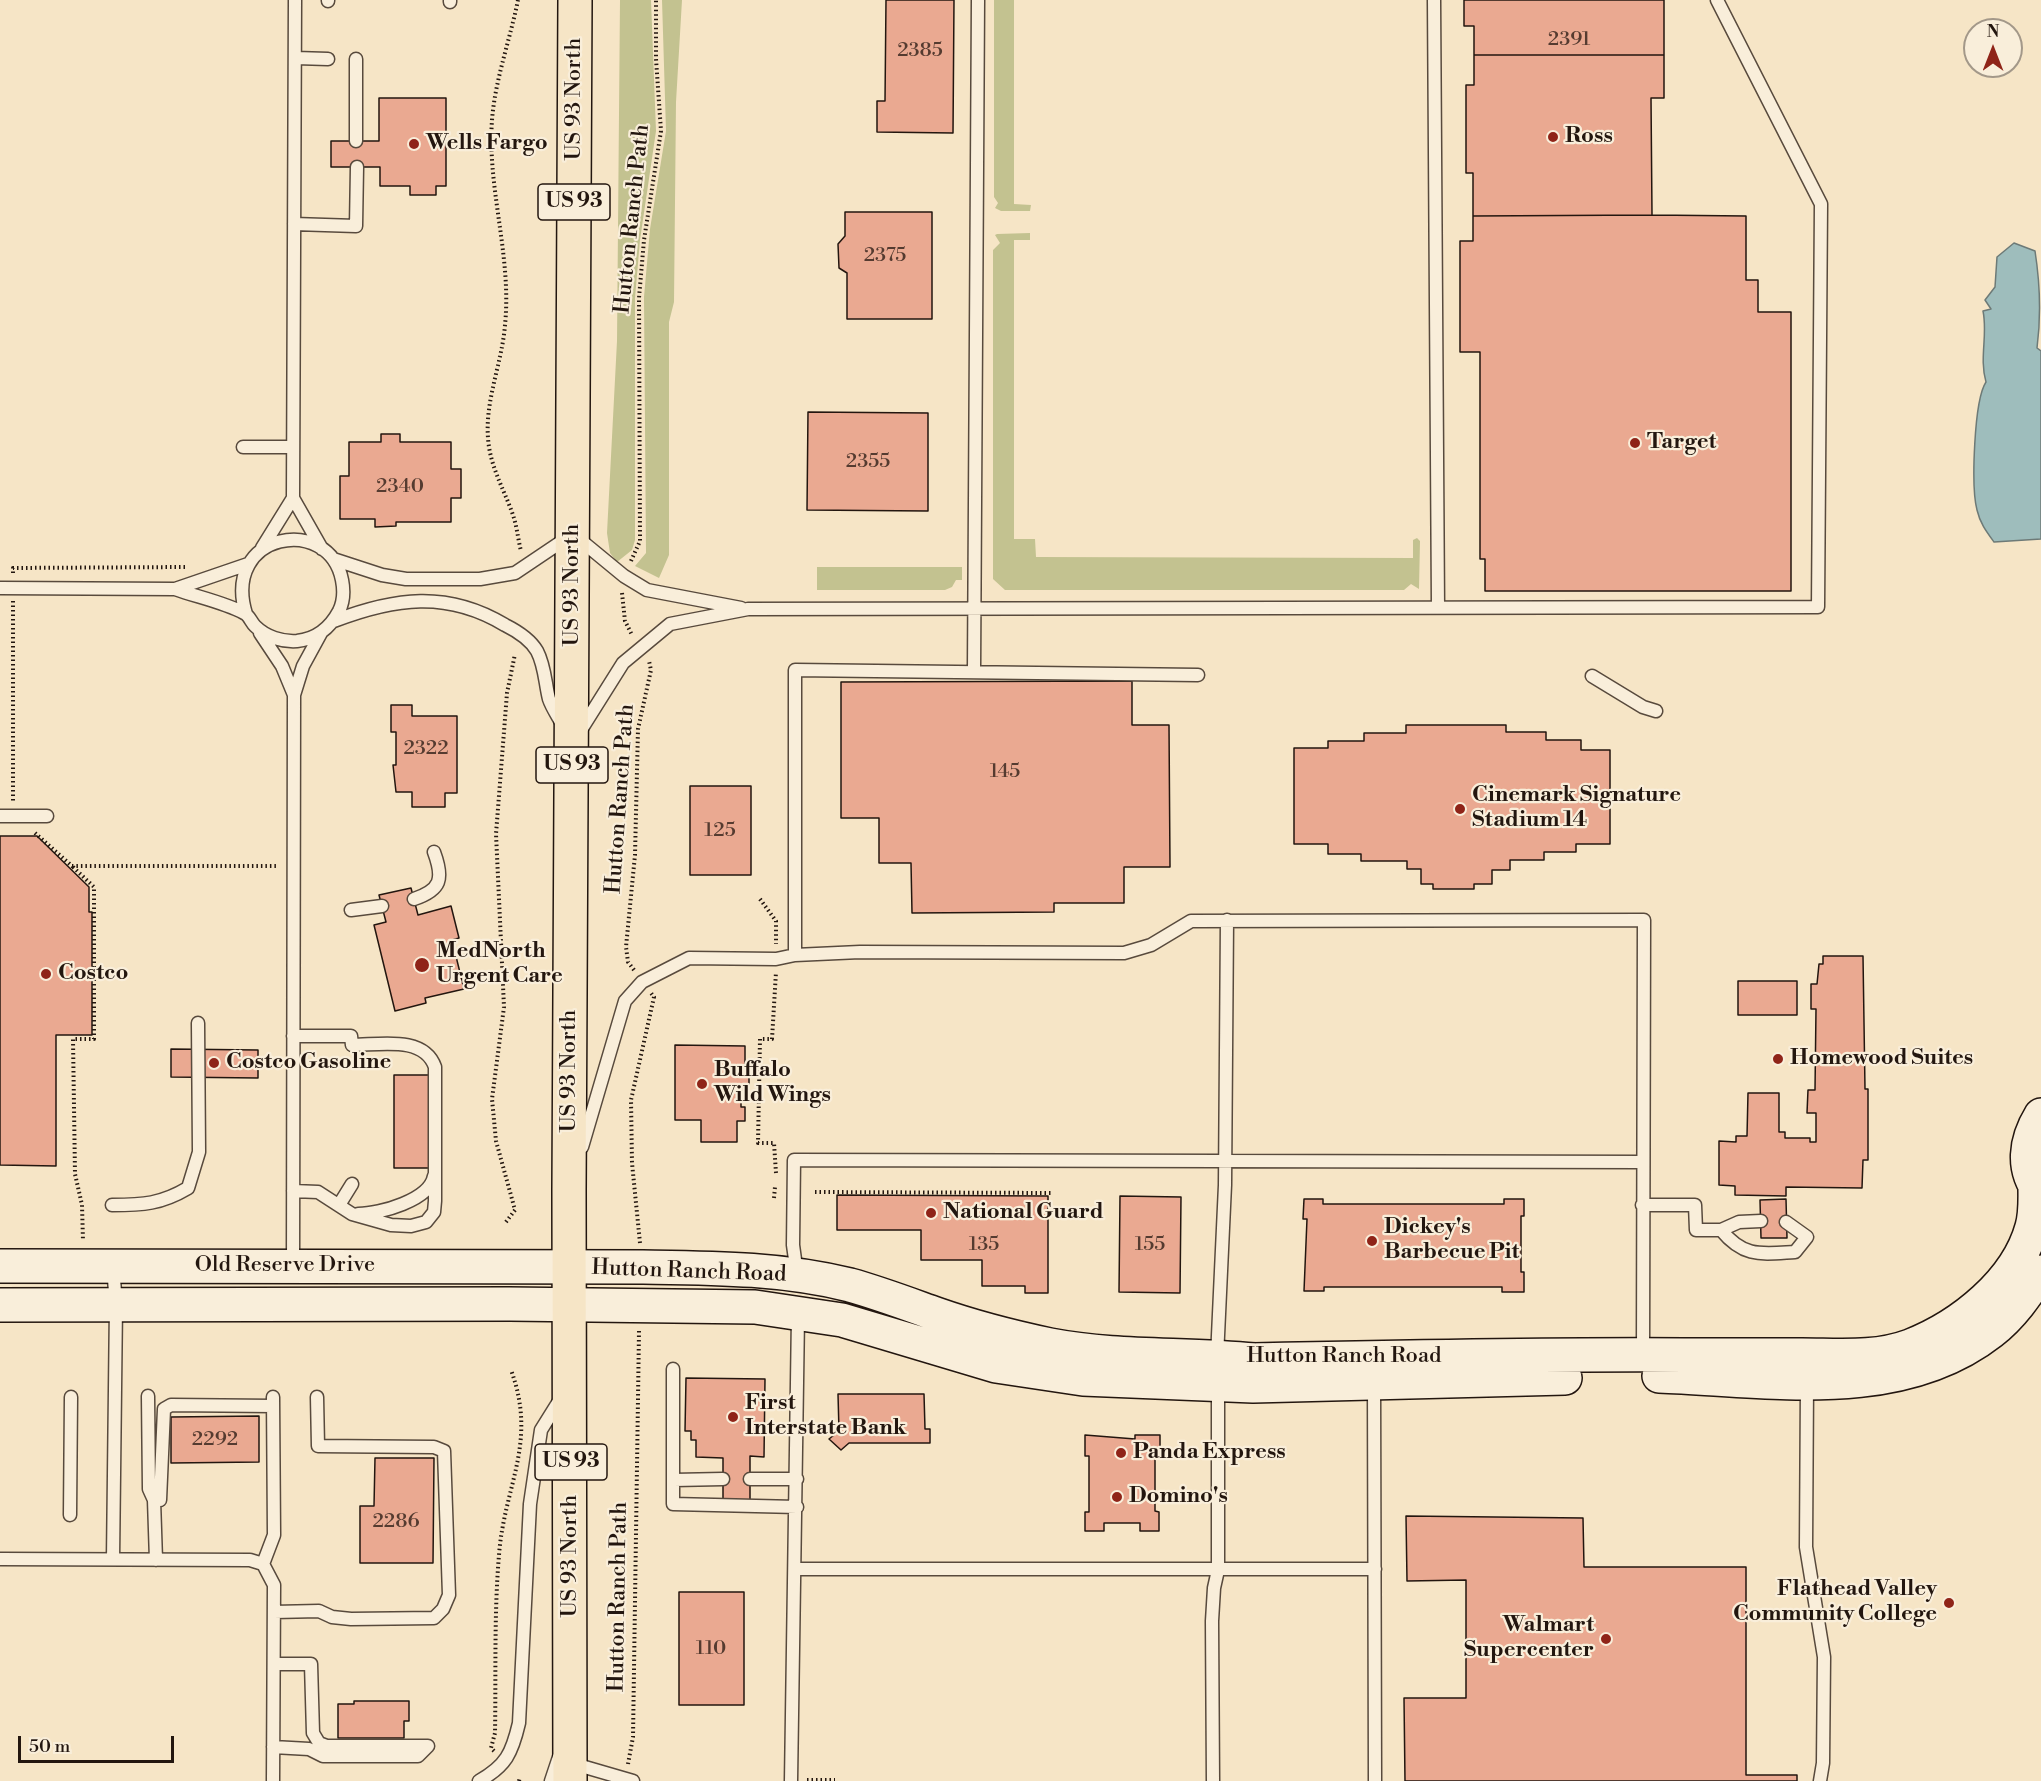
<!DOCTYPE html>
<html>
<head>
<meta charset="utf-8">
<style>
  body { margin:0 }
  #map { position:relative; width:2041px; height:1781px; overflow:hidden; background:#f6e5c6; font-family:"Libre Bodoni",serif }
  canvas { display:block }
  .north { position:absolute; left:1963px; top:18px; width:60px; height:60px; box-sizing:border-box; background:#f9eeda; border:2px solid #a39889; border-radius:50%; rotate:0deg; font-size:16px; font-weight:700; line-height:24px; text-align:center; color:#23160f }
  .north::after { content:''; display:block; margin:auto; width:21px; height:27px; background:#8f2418; clip-path:polygon(50% 0,100% 100%,50% 72%,0 100%) }
  .scale { position:absolute; left:18px; top:1736px; width:156px; height:27px; box-sizing:border-box; border:3px solid #23160f; border-top:0; padding-left:8px; font-size:18px; line-height:21px; white-space:nowrap; color:#23160f; -webkit-text-stroke:4px #f9eeda; paint-order:stroke }
</style>
</head>
<body>
<div id="map">
<canvas width="2041" height="1781"></canvas>
<div class="north">N</div>
<div class="scale">50 m</div>
</div>
<script>
const context = document.querySelector('canvas').getContext('2d');
context.lineJoin = 'round';
function fillPath(path, color) {
  context.fillStyle = color;
  context.fill(path, 'evenodd');
}
function stroke(path, color, width, dash) {
  context.strokeStyle = color;
  context.lineWidth = width;
  context.lineCap = dash ? 'butt' : 'round';
  context.setLineDash(dash || []);
  context.stroke(path);
}
function label(font, color, halo, rows, align = 'center') {
  context.font = font + ' "Libre Bodoni",serif';
  context.lineWidth = 4.5;
  context.setLineDash([]);
  context.textBaseline = 'middle';
  context.strokeStyle = halo;
  context.fillStyle = color;
  for (const [text, x, y, turn = 0] of rows) {
    context.save();
    context.translate(x, y);
    context.rotate((+turn || 0) * Math.PI / 180);
    context.textAlign = isNaN(turn) ? turn : align;
    if (halo) context.strokeText(text, 0, 0);
    context.fillText(text, 0, 0);
    context.restore();
  }
}
fillPath(new Path2D(`
  M 620,0 L 651,0 L 656,131 L 640,240 L 635,298 L 635,540 L 632,550 L 617,562 L 610,553 L 607,533 L 617,341 Z
  M 662,0 L 682,0 L 676,102 L 674,302 L 669,322 L 669,555 L 659,578 L 635,566 L 646,553 L 644,297 L 650,229 L 666,131 Z
  M 994,0 L 1014,0 L 1014,204 L 1031,205 L 1030,211 L 1001,211 L 995,208 L 998,203 L 994,197 Z
  M 1030,233 L 1030,240 L 1014,240 L 1014,539 L 1035,539 L 1036,557 L 1413,558 L 1413,540 L 1417,538 L 1420,541 L 1419,589 L 1411,584 L 1404,590 L 1005,590 L 993,579 L 993,250 L 1000,243 L 995,235 L 997,234 Z
  M 817,567 L 962,567 L 962,580 L 956,580 L 952,587 L 945,590 L 817,590 Z`), '#c3c290');
const water = new Path2D(`
  M 2014,243 L 2035,251 C 2040,283 2041,317 2037,348 L 2041,351 L 2041,539 L 1994,542 C 1986,531 1980,523 1977,510 C 1971,487 1974,400 1986,382 C 1979,358 1988,335 1983,311 L 1991,309 L 1985,300 L 1995,287 L 1997,257 Z`);
fillPath(water, '#9ebdbc');
stroke(water, '#6d7a77', 1.5);
const building = new Path2D(`
  M 886,0 L 954,0 L 953,133 L 877,132 L 877,101 L 885,101 Z
  M 1464,0 L 1664,0 L 1664,55 L 1474,55 L 1474,26 L 1464,26 Z
  M 1474,55 L 1664,55 L 1664,98 L 1651,98 L 1652,215 L 1473,216 L 1473,173 L 1466,173 L 1466,85 L 1474,85 Z
  M 379,98 L 446,98 L 446,186 L 436,186 L 436,195 L 410,195 L 410,186 L 380,186 L 380,167 L 331,167 L 331,141 L 379,141 Z
  M 845,212 L 932,212 L 932,319 L 847,319 L 847,273 L 839,268 L 838,244 L 845,236 Z
  M 1652,215 L 1746,216 L 1746,280 L 1758,280 L 1758,312 L 1791,312 L 1791,591 L 1485,591 L 1485,559 L 1480,559 L 1480,352 L 1460,352 L 1460,241 L 1473,241 L 1473,216 Z
  M 808,412 L 928,413 L 928,511 L 807,510 Z
  M 381,434 L 400,434 L 400,442 L 451,442 L 451,469 L 461,469 L 461,498 L 451,498 L 451,522 L 396,522 L 396,526 L 375,527 L 375,519 L 340,519 L 340,476 L 349,476 L 349,442 L 381,442 Z
  M 1132,681 L 1132,725 L 1169,725 L 1170,867 L 1124,867 L 1124,903 L 1054,903 L 1054,912 L 912,913 L 911,863 L 879,863 L 879,818 L 841,818 L 841,682 Z
  M 391,705 L 412,705 L 412,716 L 457,716 L 457,793 L 445,793 L 445,807 L 412,807 L 412,792 L 396,792 L 393,765 L 396,765 L 396,732 L 391,732 Z
  M 1406,725 L 1506,725 L 1506,732 L 1546,732 L 1546,740 L 1581,740 L 1581,750 L 1610,750 L 1610,844 L 1576,844 L 1576,852 L 1544,852 L 1544,860 L 1510,860 L 1510,870 L 1492,870 L 1492,884 L 1474,884 L 1474,889 L 1433,889 L 1433,884 L 1421,884 L 1421,869 L 1407,869 L 1407,861 L 1361,861 L 1361,854 L 1328,854 L 1328,844 L 1294,844 L 1294,748 L 1328,748 L 1328,741 L 1364,741 L 1364,733 L 1406,733 Z
  M 690,786 L 751,786 L 751,875 L 690,875 Z
  M 0,836 L 37,836 L 89,887 L 89,912 L 92,912 L 92,1035 L 56,1035 L 56,1166 L 0,1165 Z
  M 411,888 L 418,915 L 451,906 L 459,938 L 452,940 L 464,989 L 425,998 L 426,1003 L 395,1011 L 374,925 L 386,922 L 379,895 Z
  M 1823,956 L 1863,956 L 1865,1089 L 1868,1089 L 1868,1160 L 1863,1160 L 1862,1188 L 1786,1187 L 1786,1196 L 1735,1195 L 1735,1186 L 1719,1185 L 1719,1141 L 1736,1142 L 1736,1136 L 1747,1136 L 1748,1093 L 1779,1093 L 1779,1132 L 1785,1132 L 1785,1138 L 1810,1138 L 1810,1142 L 1816,1142 L 1816,1113 L 1807,1113 L 1808,1090 L 1815,1090 L 1816,1009 L 1811,1009 L 1811,984 L 1817,984 L 1819,964 L 1823,964 Z
  M 1738,981 L 1797,981 L 1797,1015 L 1738,1015 Z
  M 675,1045 L 745,1046 L 745,1071 L 742,1071 L 742,1076 L 749,1076 L 749,1091 L 741,1091 L 741,1107 L 745,1107 L 745,1121 L 737,1121 L 737,1142 L 701,1142 L 701,1120 L 675,1120 Z
  M 171,1049 L 258,1050 L 258,1078 L 171,1077 Z
  M 394,1075 L 430,1075 L 430,1168 L 394,1168 Z
  M 837,1195 L 1048,1196 L 1048,1293 L 1025,1293 L 1025,1286 L 982,1286 L 982,1260 L 921,1260 L 921,1230 L 837,1230 Z
  M 1120,1196 L 1181,1197 L 1180,1293 L 1119,1292 Z
  M 1304,1199 L 1323,1199 L 1323,1204 L 1504,1204 L 1504,1199 L 1524,1199 L 1524,1216 L 1521,1216 L 1521,1272 L 1524,1272 L 1524,1292 L 1502,1292 L 1502,1287 L 1324,1287 L 1324,1291 L 1304,1291 L 1307,1219 L 1303,1219 Z
  M 1786,1199 L 1787,1238 L 1761,1238 L 1760,1200 Z
  M 686,1378 L 765,1379 L 764,1457 L 750,1456 L 750,1502 L 723,1501 L 723,1458 L 696,1457 L 696,1440 L 691,1440 L 691,1431 L 685,1431 Z
  M 838,1394 L 924,1394 L 925,1429 L 930,1429 L 930,1443 L 849,1443 L 841,1450 L 829,1439 L 839,1431 Z
  M 259,1416 L 259,1462 L 171,1463 L 171,1417 Z
  M 1085,1435 L 1135,1439 L 1135,1435 L 1160,1435 L 1160,1457 L 1155,1457 L 1155,1511 L 1159,1512 L 1159,1531 L 1140,1531 L 1140,1523 L 1104,1523 L 1104,1531 L 1085,1531 L 1085,1512 L 1089,1512 L 1089,1456 L 1085,1456 Z
  M 375,1458 L 434,1458 L 433,1563 L 360,1563 L 360,1506 L 374,1506 Z
  M 1406,1516 L 1583,1518 L 1584,1567 L 1746,1567 L 1746,1775 L 1797,1775 L 1797,1781 L 1405,1781 L 1404,1698 L 1466,1698 L 1466,1580 L 1407,1581 Z
  M 679,1592 L 744,1592 L 744,1705 L 679,1705 Z
  M 354,1701 L 409,1701 L 409,1721 L 404,1721 L 404,1738 L 338,1738 L 338,1704 L 354,1704 Z`);
fillPath(building, '#eaa991');
stroke(building, '#23160f', 1.5);
const lane = new Path2D(`
  M 295,0 L 293,498 L 322,549
  M 328,0 L 328,1
  M 450,0 L 450,2
  M 1434,0 L 1438,606
  M 296,58 L 328,59
  M 356,59 L 356,141
  M 294,224 L 356,226 L 357,167
  M 243,447 L 293,447
  M 262,548 L 293,498
  M 333,559 L 382,575 L 406,579 L 480,579 L 515,573 L 573,534 L 624,576 L 647,590 L 741,608
  M 0,588 L 175,589 L 248,564
  M 175,589 C 197,597 223,602 244,613 C 249,615 251,622 255,626 C 266,637 282,642 297,641 C 316,639 330,628 339,611 C 344,601 344,590 342,580 C 329,514 221,532 246,614
  M 334,621 C 394,598 447,590 505,625 C 517,631 530,639 537,651 C 545,666 545,683 549,699 C 552,708 558,716 562,724
  M 260,633 L 282,666 L 294,695
  M 974,670 L 978,0
  M 1592,676 L 1643,707 L 1656,711
  M 579,733 L 623,663 L 670,624 L 748,609 L 1818,607 L 1821,204 L 1717,0
  M 0,816 L 47,816
  M 414,899 C 441,890 444,879 434,852
  M 351,910 L 382,906
  M 795,955 L 795,670 L 1198,675
  M 582,1147 L 625,1001 L 642,982 L 689,958 L 776,959 L 795,955 L 860,952 L 1124,953 L 1151,945 L 1191,921 L 1644,920 L 1643,1352
  M 293,1191 L 318,1192 L 352,1214 L 391,1225 L 411,1226 L 426,1222 L 434,1212 L 435,1201 L 435,1067 C 424,1035 379,1045 352,1045 L 351,1036 L 293,1036
  M 112,1205 C 143,1205 161,1204 188,1188 L 199,1152 L 198,1023
  M 339,1205 L 352,1184
  M 1642,1205 L 1695,1205 L 1696,1230 L 1721,1230 C 1744,1258 1761,1254 1795,1252 L 1807,1237 L 1786,1222
  M 358,1214 C 380,1214 430,1200 434,1176
  M 1721,1230 L 1739,1222 L 1761,1221
  M 293,1265 L 294,695 L 303,666 L 321,633
  M 797,1274 L 793,1245 L 794,1160 L 1643,1162
  M 1217,1357 L 1225,1185 L 1227,920
  M 673,1369 L 673,1504 L 797,1507
  M 1807,1383 L 1806,1547 L 1824,1657 L 1823,1763 L 1820,1781
  M 1374,1384 L 1375,1781
  M 148,1396 L 149,1489 L 154,1500 L 156,1560
  M 750,1479 L 797,1479
  M 674,1480 L 723,1479
  M 160,1500 L 164,1409 L 171,1405 L 273,1406
  M 70,1515 L 71,1397
  M 0,1559 L 250,1560 L 263,1564 L 274,1585 L 273,1781
  M 113,1559 L 116,1304 L 113,1267
  M 263,1564 L 274,1535 L 273,1397
  M 796,1569 L 1375,1569
  M 274,1612 L 319,1611 L 332,1617 L 351,1619 L 434,1618 L 443,1609 L 449,1595 L 444,1451 L 434,1447 L 318,1446 L 317,1397
  M 274,1664 L 311,1664 L 313,1733 L 319,1743 L 327,1746 L 428,1746
  M 273,1747 L 309,1749 L 323,1756 L 418,1756 L 428,1746
  M 571,1763 L 633,1781
  M 479,1781 C 506,1766 512,1753 519,1723 L 530,1504 L 541,1430 L 561,1398
  M 551,1781 L 559,1757
  M 791,1781 L 798,1316
  M 1213,1781 L 1212,1621 L 1214,1588 L 1218,1570 L 1218,1386`);
const secondary = new Path2D(`
  M 2041,1115 C 2025,1141 2021,1169 2041,1194
  M 0,1266 L 643,1267 C 712,1268 782,1268 850,1285 C 879,1293 908,1304 936,1314 C 973,1327 1012,1337 1050,1345 C 1118,1358 1186,1353 1254,1360 C 1397,1357 1541,1354 1684,1355 C 1723,1355 1763,1355 1802,1355 C 1838,1355 1875,1359 1910,1346 C 1961,1326 2017,1282 2032,1227 C 2036,1213 2035,1199 2035,1186
  M 0,1305 L 509,1304 L 755,1307 L 842,1320 L 996,1366 L 1083,1379 L 1253,1386 L 1565,1378
  M 1659,1376 C 1768,1380 1899,1404 1991,1332 C 2012,1316 2027,1294 2041,1272`);
const primary = new Path2D(`
  M 570,1781 L 569,1188 L 575,0`);
stroke(lane, '#584a3d', 15);
stroke(secondary, '#23160f', 36);
stroke(primary, '#23160f', 36);
stroke(new Path2D(`
  M 518,0 C 510,40 495,80 492,120 C 487,189 512,256 505,325 C 502,363 485,400 488,438 C 490,467 504,489 513,515 C 517,527 518,539 521,551
  M 631,561 L 640,541 L 639,298 L 644,240 L 661,131 L 656,59 L 656,0
  M 13,573 L 13,568 L 186,567
  M 622,593 L 625,621 L 632,635
  M 13,601 L 13,801
  M 35,833 L 72,866 L 278,866
  M 73,867 L 94,887 L 94,1039 L 73,1039 L 75,1174 L 82,1205 L 83,1241
  M 760,899 L 776,921 L 776,944
  M 634,970 L 628,962 L 626,947 L 635,855 L 638,729 L 651,670 L 649,661
  M 776,1173 L 774,1143 L 758,1143 L 760,1039 L 772,1039 L 776,972
  M 815,1192 L 1052,1193
  M 774,1198 L 775,1187
  M 506,1222 L 515,1210 L 496,1141 L 492,1099 L 504,1007 L 496,834 L 507,693 L 515,654
  M 640,1243 L 632,1163 L 631,1100 L 654,997 L 651,993
  M 494,1751 L 491,1748 L 495,1733 C 496,1674 494,1614 499,1555 C 504,1486 538,1443 511,1370
  M 628,1764 L 633,1737 L 639,1331
  M 807,1780 L 835,1780
  M 519,1781 L 520,1777`), '#23160f', 4, [1.5, 3]);
stroke(lane, '#f9eeda', 12);
stroke(secondary, '#f9eeda', 33);
stroke(primary, '#f6e5c6', 33);
for (const [x, y, r, color] of [
  [1553,137,6,"#8f2418"],
  [414,144,6,"#8f2418"],
  [1635,443,6,"#8f2418"],
  [1460,809,6,"#8f2418"],
  [422,965,8,"#8f2418"],
  [46,974,6,"#8f2418"],
  [1778,1059,6,"#8f2418"],
  [214,1063,6,"#8f2418"],
  [702,1084,6,"#8f2418"],
  [931,1213,6,"#8f2418"],
  [1372,1241,6,"#8f2418"],
  [733,1417,6,"#8f2418"],
  [1121,1453,6,"#8f2418"],
  [1117,1497,6,"#8f2418"],
  [1949,1603,6,"#8f2418"],
  [1606,1639,6,"#8f2418"]
]) {
  const dot = new Path2D();
  dot.arc(x, y, r, 0, 2 * Math.PI);
  context.fillStyle = color;
  context.fill(dot);
  stroke(dot, '#f9eeda', 2);
}
label('20px', '#553b30', null, [
  ["2391",1569,40],
  ["2385",920,51],
  ["2375",885,256],
  ["2355",868,462],
  ["2340",400,487],
  ["2322",426,749],
  ["145",1005,772],
  ["125",720,831],
  ["135",984,1245],
  ["155",1150,1245],
  ["2292",215,1440],
  ["2286",396,1522],
  ["110",711,1649]
]);
for (const [x, y, w] of [
  [574,202,72],
  [572,765,72],
  [571,1462,72]
]) {
  const box = new Path2D();
  box.roundRect(x - w / 2, y - 18, w, 36, 4.5);
  context.fillStyle = '#f9eeda';
  context.fill(box);
  stroke(box, '#23160f', 1.5);
}
label('bold 21px', '#23160f', null, [
  ["US 93",574,202],
  ["US 93",572,765],
  ["US 93",571,1462]
]);
label('22px', '#23160f', '#f9eeda', [
  ["US 93 North",575,99,-90],
  ["Hutton Ranch Path",633,219,-84],
  ["US 93 North",573,585,-90],
  ["Hutton Ranch Path",621,799,-86],
  ["US 93 North",570,1071,-90],
  ["Old Reserve Drive",285,1266],
  ["Hutton Ranch Road",689,1272,2],
  ["Hutton Ranch Road",1344,1357],
  ["US 93 North",571,1556,-90],
  ["Hutton Ranch Path",619,1597,-89]
]);
label('bold 22px', '#23160f', '#f9eeda', [
  ["Ross",1565,137],
  ["Wells Fargo",426,144],
  ["Target",1647,443],
  ["Cinemark Signature",1472,796],
  ["Stadium 14",1472,821],
  ["MedNorth",436,952],
  ["Urgent Care",436,977],
  ["Costco",58,974],
  ["Homewood Suites",1790,1059],
  ["Costco Gasoline",226,1063],
  ["Buffalo",714,1071],
  ["Wild Wings",714,1096],
  ["National Guard",943,1213],
  ["Dickey's",1384,1228],
  ["Barbecue Pit",1384,1253],
  ["First",745,1404],
  ["Interstate Bank",745,1429],
  ["Panda Express",1133,1453],
  ["Domino's",1129,1497],
  ["Flathead Valley",1937,1590,"right"],
  ["Community College",1937,1615,"right"],
  ["Walmart",1594,1626,"right"],
  ["Supercenter",1594,1651,"right"]
], 'left');
</script>
</body>
</html>
